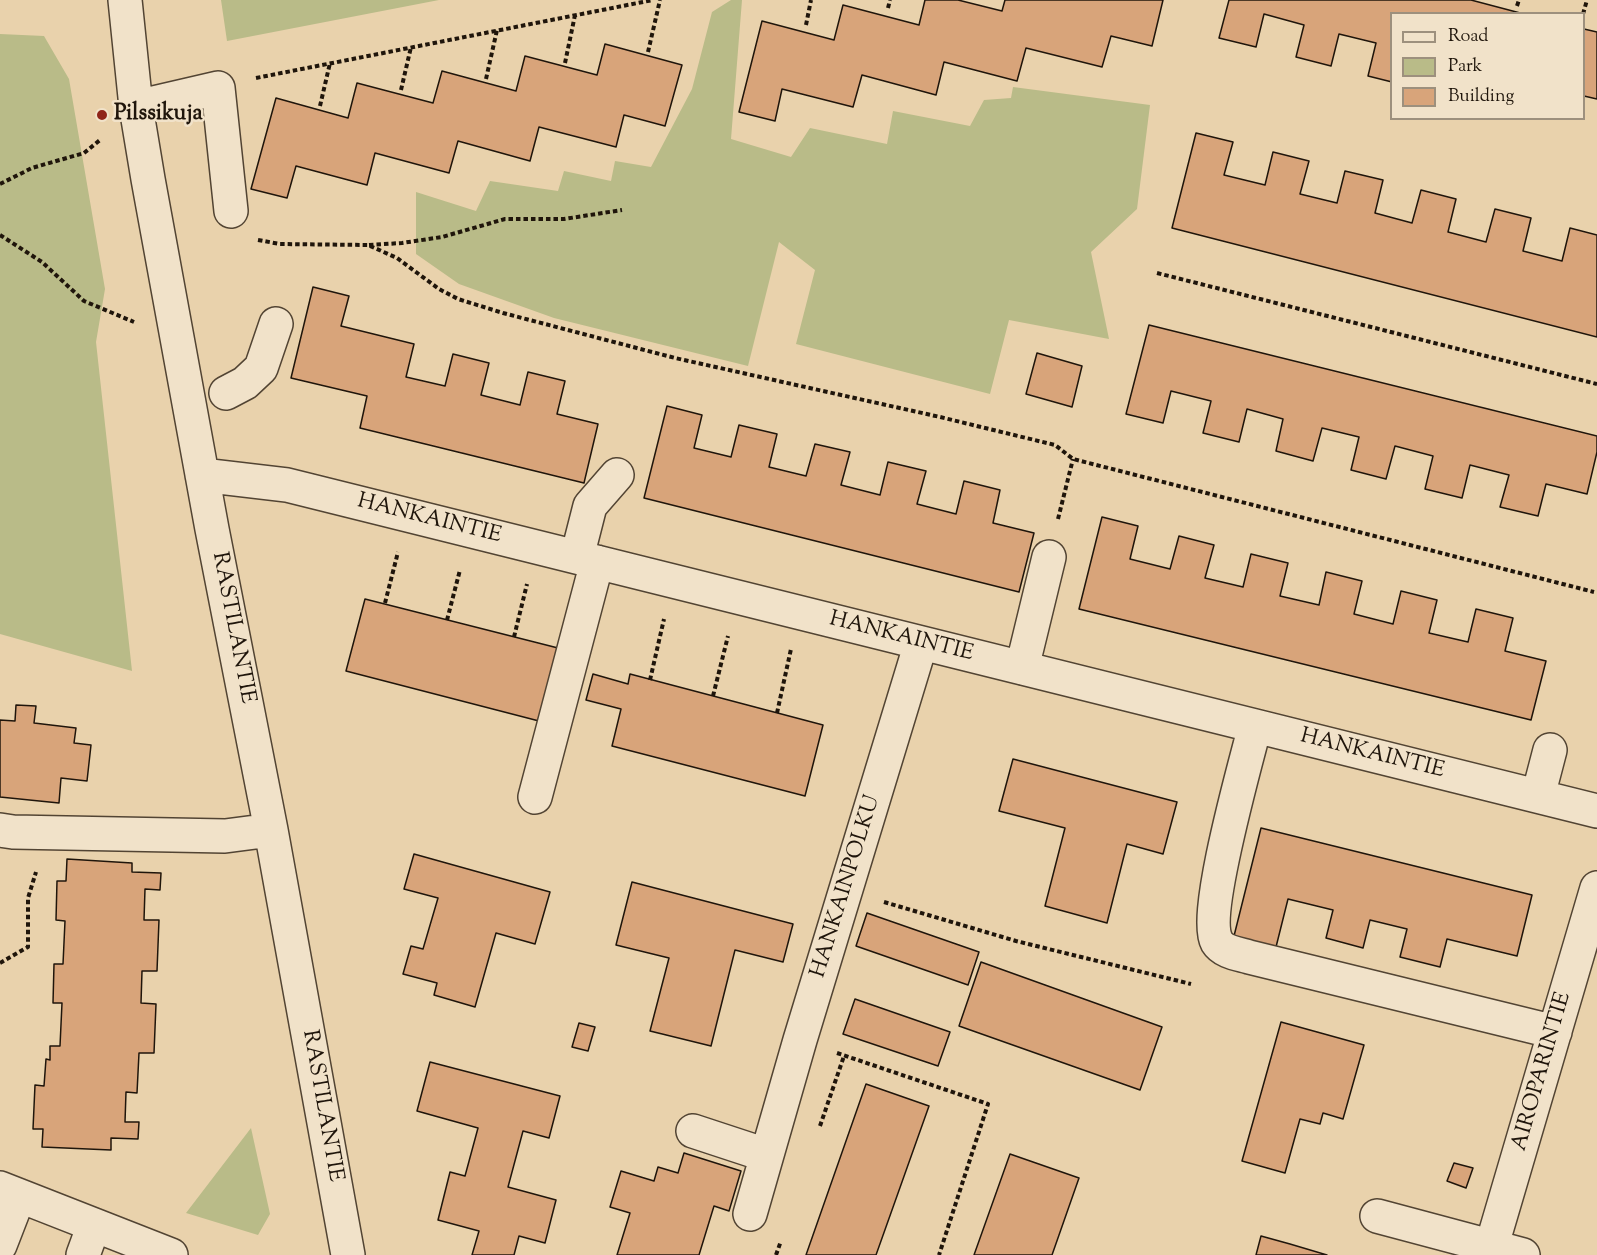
<!DOCTYPE html>
<html>
<head>
<meta charset="utf-8">
<style>
  body { margin:0 }
  #map { position:relative; width:1597px; height:1255px; overflow:hidden; background:#e9d2ac; font-family:"Sorts Mill Goudy",serif }
  canvas { display:block }
  .legend { position:absolute; left:1390px; top:12px; width:195px; height:108px; box-sizing:border-box; background:#f1e2c9; border:2px solid #9d907d; margin:0; padding:8px 10px; list-style:none; font-size:18px; color:#1f150b }
  .legend li { display:flex; align-items:center; gap:12px; height:30px }
  .legend b { width:30px; border:2px solid #9d907d }
</style>
</head>
<body>
<div id="map">
<canvas width="1597" height="1255"></canvas>
<ul class="legend">
<li><b style="height:8px;background:#f1e2c9"></b>Road</li>
<li><b style="height:16px;background:#b9bb88"></b>Park</li>
<li><b style="height:16px;background:#d8a47a"></b>Building</li>
</ul>
</div>
<script>
const context = document.querySelector('canvas').getContext('2d');
context.lineJoin = 'round';
function fillPath(path, color) {
  context.fillStyle = color;
  context.fill(path, 'evenodd');
}
function stroke(path, color, width, dash) {
  context.strokeStyle = color;
  context.lineWidth = width;
  context.lineCap = dash ? 'butt' : 'round';
  context.setLineDash(dash || []);
  context.stroke(path);
}
function label(font, color, halo, rows, align = 'center') {
  context.font = font + ' "Sorts Mill Goudy",serif';
  context.lineWidth = 5;
  context.setLineDash([]);
  context.textBaseline = 'middle';
  context.strokeStyle = halo;
  context.fillStyle = color;
  for (const [text, x, y, turn = 0] of rows) {
    context.save();
    context.translate(x, y);
    context.rotate((+turn || 0) * Math.PI / 180);
    context.textAlign = isNaN(turn) ? turn : align;
    if (halo) context.strokeText(text, 0, 0);
    context.fillText(text, 0, 0);
    context.restore();
  }
}
fillPath(new Path2D(`
  M 221,0 L 439,0 L 227,41 Z
  M 731,0 L 742,0 L 731,139 L 791,157 L 810,128 L 887,144 L 893,111 L 970,126 L 984,100 L 1011,98 L 1013,87 L 1150,105 L 1137,209 L 1091,252 L 1109,339 L 1009,320 L 990,394 L 796,344 L 815,270 L 779,242 L 748,366 L 554,318 L 459,284 L 416,254 L 416,192 L 476,211 L 490,181 L 558,191 L 564,171 L 611,181 L 615,161 L 651,167 L 692,89 L 712,12 Z
  M 0,34 L 44,36 L 69,79 L 105,289 L 96,342 L 132,671 L 0,634 Z
  M 251,1128 L 270,1214 L 258,1235 L 186,1213 Z`), '#b9bb88');
const building = new Path2D(`
  M 925,0 L 958,0 L 1002,11 L 1005,0 L 1163,0 L 1152,46 L 1111,36 L 1102,67 L 1026,48 L 1017,81 L 944,62 L 936,95 L 862,75 L 853,107 L 782,89 L 775,121 L 739,112 L 762,21 L 834,40 L 843,5 L 919,25 Z
  M 1229,0 L 1471,0 L 1524,14 L 1392,14 L 1392,82 L 1368,76 L 1376,43 L 1339,34 L 1331,66 L 1296,57 L 1304,25 L 1264,14 L 1256,47 L 1219,38 Z
  M 1584,29 L 1597,32 L 1597,99 L 1584,96 Z
  M 605,44 L 682,65 L 665,126 L 624,115 L 616,147 L 539,127 L 530,161 L 458,141 L 449,173 L 375,153 L 367,185 L 296,166 L 287,198 L 251,189 L 276,98 L 348,118 L 357,83 L 433,103 L 442,71 L 516,91 L 525,56 L 597,75 Z
  M 1196,133 L 1233,142 L 1224,175 L 1265,185 L 1273,152 L 1309,161 L 1300,194 L 1337,203 L 1345,171 L 1383,180 L 1375,213 L 1412,223 L 1421,190 L 1456,199 L 1448,232 L 1486,242 L 1495,209 L 1531,218 L 1523,251 L 1562,261 L 1570,228 L 1597,235 L 1597,337 L 1172,228 Z
  M 313,287 L 349,296 L 341,326 L 414,344 L 406,377 L 445,386 L 453,354 L 489,363 L 481,395 L 520,405 L 528,372 L 565,381 L 557,414 L 598,424 L 584,483 L 360,428 L 367,396 L 291,378 Z
  M 1149,325 L 1597,436 L 1597,452 L 1587,494 L 1546,484 L 1538,516 L 1500,507 L 1509,475 L 1470,465 L 1462,498 L 1425,489 L 1433,456 L 1395,446 L 1386,479 L 1351,470 L 1359,437 L 1322,428 L 1313,461 L 1276,451 L 1283,419 L 1247,409 L 1239,442 L 1203,433 L 1211,401 L 1171,391 L 1163,423 L 1126,414 Z
  M 1037,353 L 1082,366 L 1072,407 L 1026,394 Z
  M 667,406 L 702,415 L 694,448 L 731,457 L 739,425 L 777,434 L 769,467 L 806,476 L 815,444 L 850,452 L 841,485 L 880,495 L 888,462 L 926,471 L 917,504 L 956,514 L 964,481 L 1000,490 L 993,523 L 1034,533 L 1019,592 L 644,498 Z
  M 1102,517 L 1138,526 L 1130,559 L 1170,569 L 1179,536 L 1214,545 L 1205,578 L 1243,587 L 1251,554 L 1288,563 L 1280,596 L 1319,605 L 1326,572 L 1362,581 L 1354,614 L 1393,624 L 1401,591 L 1437,600 L 1429,633 L 1468,642 L 1476,609 L 1513,618 L 1505,651 L 1546,661 L 1531,720 L 1079,609 Z
  M 365,599 L 558,648 L 539,721 L 346,671 Z
  M 593,674 L 628,684 L 630,674 L 823,725 L 805,796 L 612,746 L 621,709 L 586,700 Z
  M 16,705 L 36,706 L 34,723 L 76,728 L 74,743 L 91,745 L 87,781 L 61,778 L 59,803 L 0,797 L 0,720 L 15,721 Z
  M 1013,759 L 1177,802 L 1163,854 L 1127,844 L 1107,923 L 1045,906 L 1065,828 L 999,811 Z
  M 1261,828 L 1532,895 L 1517,956 L 1447,939 L 1440,967 L 1400,957 L 1407,929 L 1370,920 L 1363,948 L 1326,938 L 1333,910 L 1288,899 L 1276,947 L 1234,936 Z
  M 414,854 L 550,892 L 535,944 L 496,933 L 475,1007 L 434,995 L 437,983 L 403,974 L 411,946 L 423,949 L 438,898 L 404,889 Z
  M 67,859 L 132,863 L 132,872 L 161,873 L 160,890 L 145,889 L 144,920 L 159,920 L 157,971 L 142,971 L 141,1003 L 156,1004 L 154,1053 L 139,1053 L 137,1093 L 126,1092 L 125,1122 L 139,1122 L 138,1139 L 111,1138 L 111,1150 L 42,1147 L 43,1129 L 33,1129 L 35,1085 L 44,1086 L 46,1059 L 50,1060 L 50,1046 L 60,1046 L 62,1003 L 53,1003 L 54,964 L 63,964 L 65,921 L 56,920 L 57,881 L 66,881 Z
  M 632,882 L 793,924 L 783,962 L 735,950 L 711,1046 L 650,1031 L 669,958 L 616,945 Z
  M 867,913 L 979,952 L 968,985 L 856,946 Z
  M 981,962 L 1162,1027 L 1140,1090 L 959,1026 Z
  M 855,999 L 950,1032 L 938,1066 L 843,1034 Z
  M 1281,1022 L 1364,1045 L 1343,1119 L 1323,1113 L 1320,1124 L 1300,1119 L 1285,1173 L 1242,1161 Z
  M 579,1023 L 595,1027 L 588,1051 L 572,1047 Z
  M 430,1062 L 560,1096 L 549,1138 L 523,1131 L 508,1187 L 556,1200 L 545,1243 L 519,1236 L 514,1255 L 472,1255 L 479,1231 L 438,1220 L 450,1172 L 465,1176 L 478,1128 L 417,1111 Z
  M 866,1084 L 929,1106 L 876,1255 L 806,1255 Z
  M 684,1153 L 741,1171 L 729,1211 L 714,1206 L 699,1255 L 617,1255 L 630,1213 L 610,1207 L 621,1171 L 654,1181 L 658,1167 L 678,1173 Z
  M 1010,1154 L 1079,1178 L 1052,1255 L 974,1255 Z
  M 1454,1163 L 1473,1168 L 1466,1188 L 1447,1181 Z
  M 1261,1236 L 1290,1244 L 1327,1255 L 1256,1255 Z`);
fillPath(building, '#d8a47a');
stroke(building, '#1f150b', 1.5);
const minor = new Path2D(`
  M 125,0 L 136,107 L 148,179 L 212,529 L 271,830 L 348,1255
  M 136,107 L 218,88 L 231,211
  M 226,393 L 245,383 L 261,368 L 276,324
  M 202,475 L 287,485 L 1597,811
  M 577,557 L 590,506 L 617,475
  M 1022,668 L 1049,557
  M 1255,726 C 1246,762 1202,915 1217,942 C 1223,952 1239,954 1249,957 L 1555,1032
  M 1538,796 L 1550,750
  M 535,797 L 597,562
  M 0,830 L 13,832 L 225,836 L 271,830
  M 693,1131 L 766,1155
  M 0,1188 L 171,1255
  M 750,1214 L 800,1040 L 921,643
  M 1377,1216 L 1523,1255
  M 0,1245 L 19,1196
  M 83,1255 L 94,1225
  M 1489,1255 L 1597,888`);
stroke(minor, '#524433', 36);
stroke(new Path2D(`
  M 1517,6 L 1519,0
  M 888,8 L 890,0
  M 1583,14 L 1587,0
  M 806,25 L 811,0
  M 648,52 L 660,0
  M 565,63 L 575,15
  M 256,78 L 653,0
  M 486,79 L 497,30
  M 401,90 L 411,47
  M 320,106 L 330,63
  M 0,184 L 32,168 L 84,153 L 100,140
  M 0,235 L 42,262 L 84,301 L 134,322
  M 258,240 L 280,244 L 368,245 L 397,258 L 439,289 L 458,299 L 503,313 L 675,358 L 940,417 L 1055,445 L 1073,459 L 1594,592
  M 369,245 L 402,243 L 442,237 L 505,219 L 564,219 L 622,210
  M 1157,273 L 1597,384
  M 1058,519 L 1073,459
  M 385,603 L 398,552
  M 447,620 L 460,570
  M 514,637 L 527,584
  M 650,680 L 664,619
  M 713,696 L 728,636
  M 777,713 L 791,649
  M 884,902 L 1016,941 L 1191,984
  M 0,963 L 28,947 L 28,898 L 36,872
  M 837,1053 L 988,1104 L 939,1255
  M 820,1126 L 844,1056
  M 776,1255 L 781,1241`), '#1f150b', 4, [4.5, 3]);
stroke(minor, '#f1e2c9', 33);
for (const [x, y, r, color] of [
  [102,115,6,"#8f2418"]
]) {
  const dot = new Path2D();
  dot.arc(x, y, r, 0, 2 * Math.PI);
  context.fillStyle = color;
  context.fill(dot);
  stroke(dot, '#f1e2c9', 2);
}
label('bold 22px', '#1f150b', '#f1e2c9', [
  ["Pilssikuja",114,115]
], 'left');
label('22px', '#1f150b', '#f1e2c9', [
  ["HANKAINTIE",429,520,14],
  ["RASTILANTIE",232,628,79],
  ["HANKAINTIE",901,638,14],
  ["HANKAINTIE",1372,755,14],
  ["HANKAINPOLKU",847,887,-73],
  ["AIROPARINTIE",1543,1072,-74],
  ["RASTILANTIE",321,1106,80]
]);
</script>
</body>
</html>
